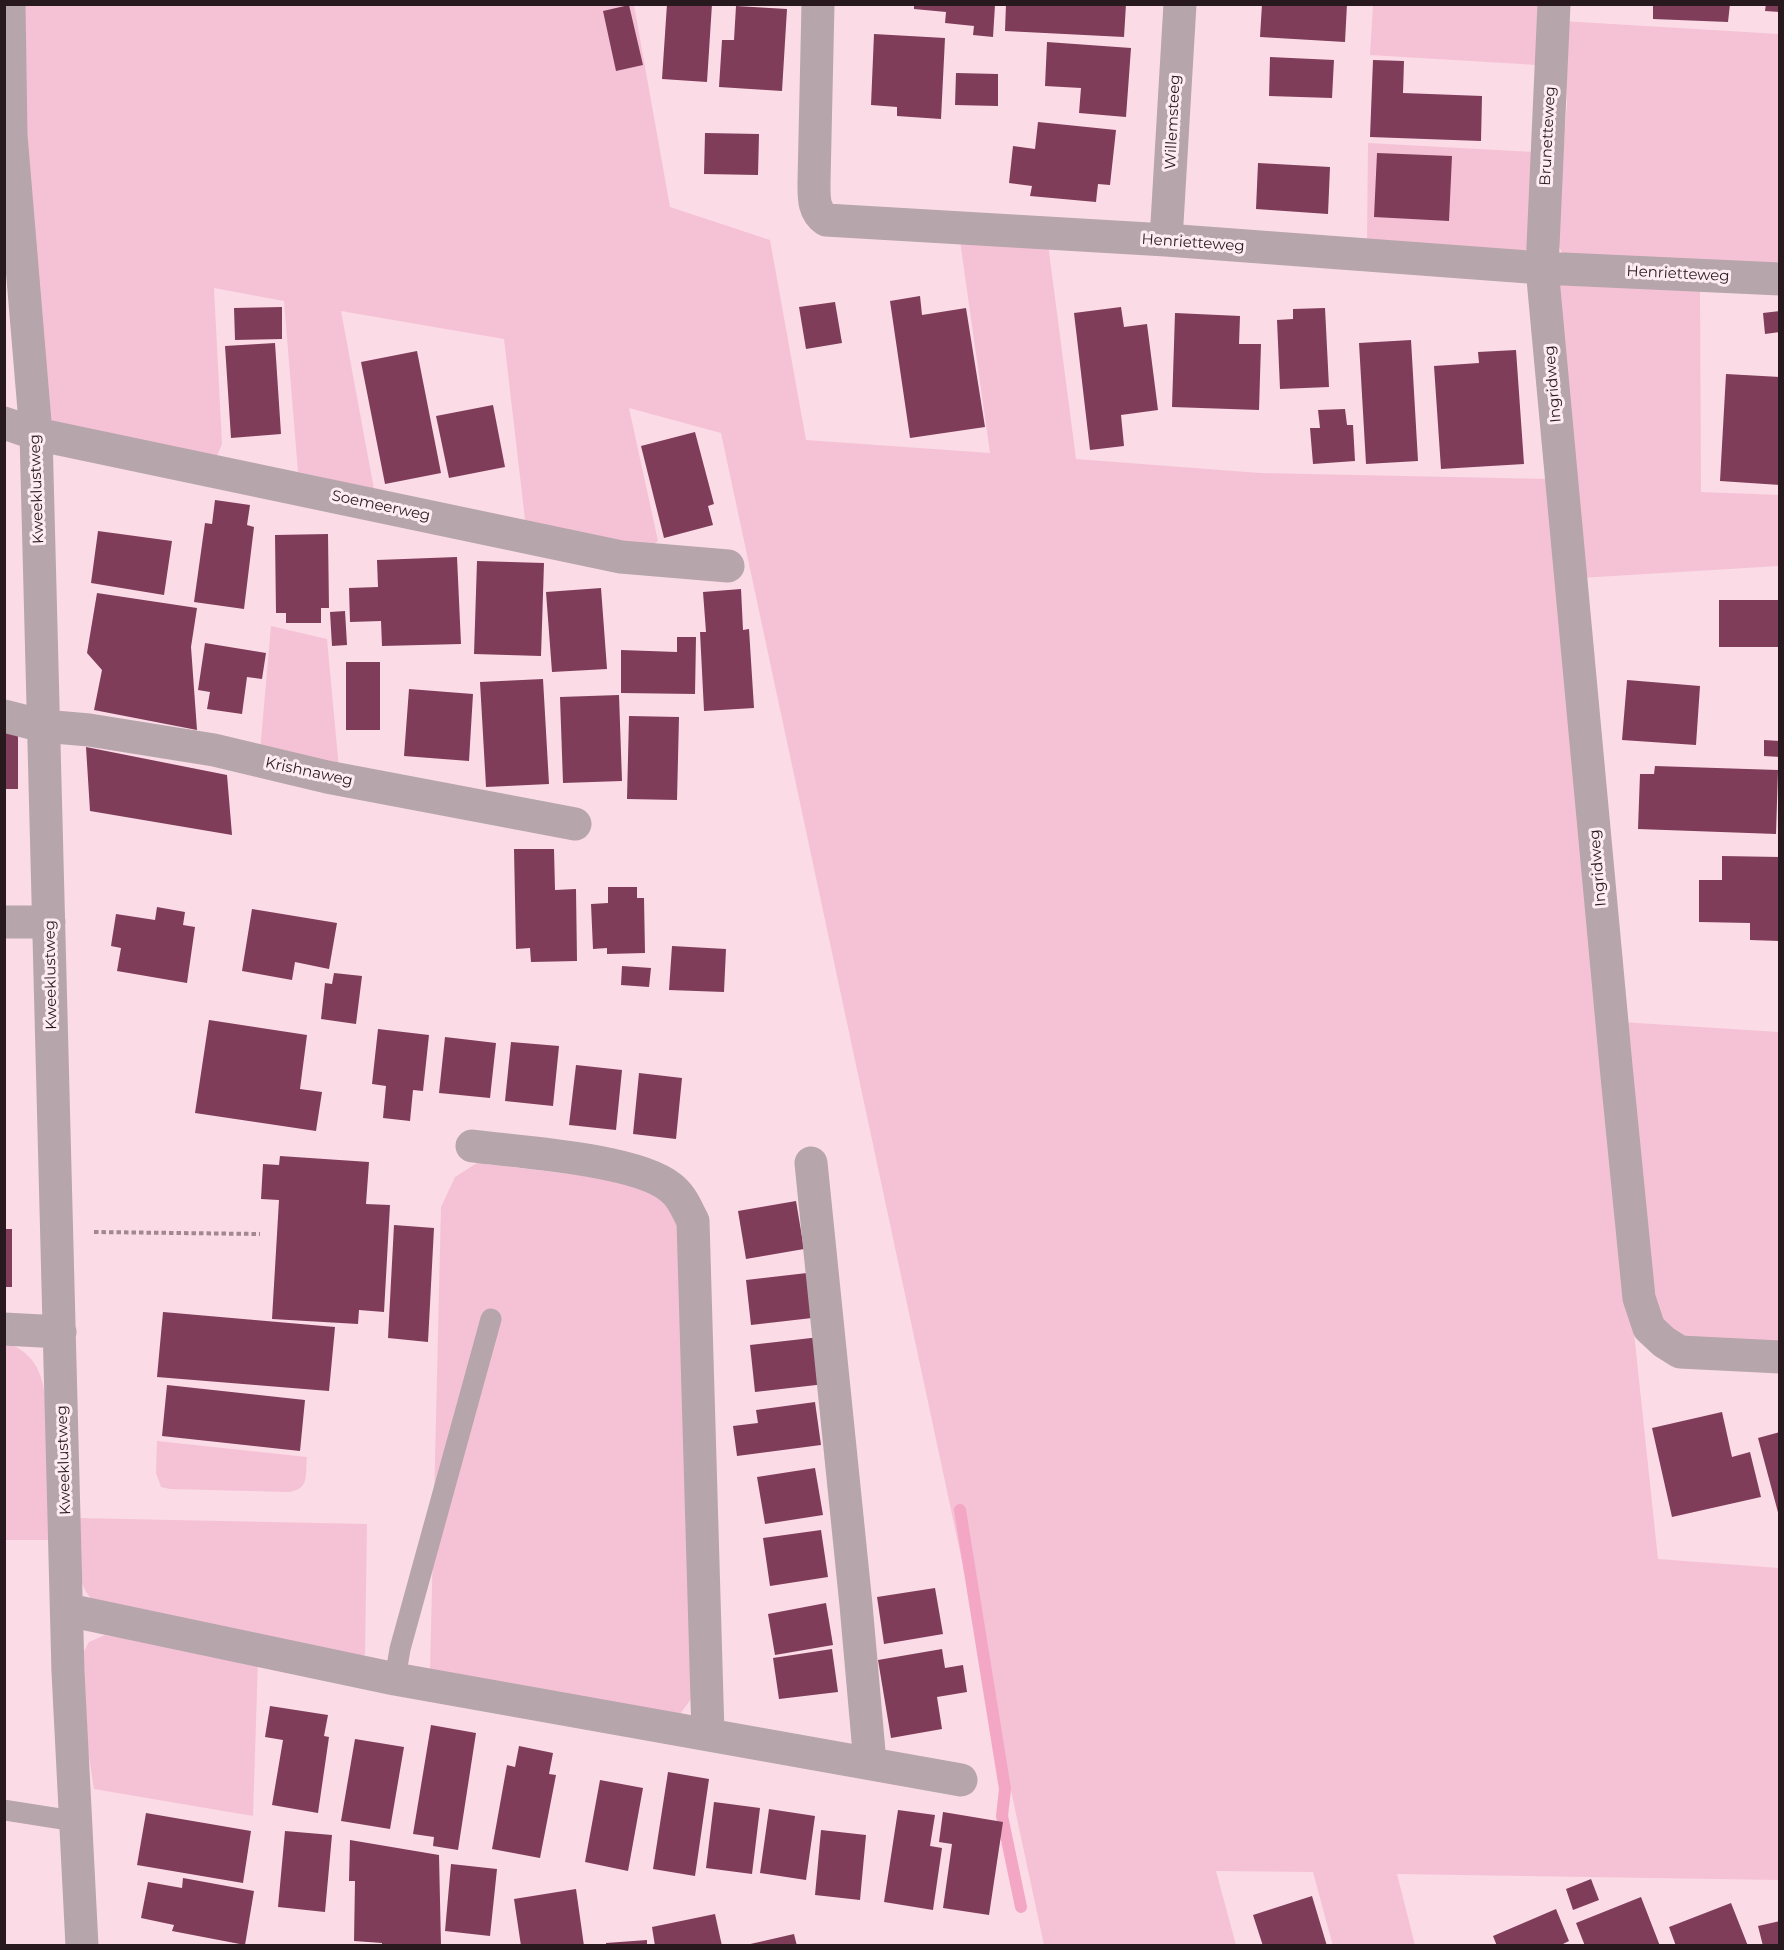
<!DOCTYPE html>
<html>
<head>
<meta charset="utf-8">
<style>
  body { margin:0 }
  #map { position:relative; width:1784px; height:1950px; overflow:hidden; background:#fbdbe6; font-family:Montserrat,sans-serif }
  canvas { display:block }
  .frame { position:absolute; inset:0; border:6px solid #27191e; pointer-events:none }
</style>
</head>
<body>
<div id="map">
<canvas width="1784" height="1950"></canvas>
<div class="frame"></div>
</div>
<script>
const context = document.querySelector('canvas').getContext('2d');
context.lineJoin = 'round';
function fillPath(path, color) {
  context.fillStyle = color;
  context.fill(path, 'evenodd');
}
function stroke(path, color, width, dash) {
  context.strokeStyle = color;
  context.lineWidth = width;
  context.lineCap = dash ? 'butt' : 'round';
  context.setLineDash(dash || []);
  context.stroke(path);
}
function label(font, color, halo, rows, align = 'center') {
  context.font = font + ' Montserrat,sans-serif';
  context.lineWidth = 6;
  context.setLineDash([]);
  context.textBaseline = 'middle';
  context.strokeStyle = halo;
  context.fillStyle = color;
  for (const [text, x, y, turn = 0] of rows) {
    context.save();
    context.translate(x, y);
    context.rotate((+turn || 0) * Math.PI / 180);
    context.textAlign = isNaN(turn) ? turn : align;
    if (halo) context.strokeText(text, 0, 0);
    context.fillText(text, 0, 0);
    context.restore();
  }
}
fillPath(new Path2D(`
  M 20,5 L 634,5 L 670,207 L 770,240 L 806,440 L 990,453 L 960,241 L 1048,244 L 1076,459 L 1260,473 L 1549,479 L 1632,1314 L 1658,1559 L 1779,1568 L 1779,1880 L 1397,1874 L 1415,1945 L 1333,1946 L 1313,1872 L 1216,1871 L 1236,1945 L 1044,1945 L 721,433 L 629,408 L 658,541 L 644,551 L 526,528 L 504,339 L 341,311 L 374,489 L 298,472 L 284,301 L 214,288 L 222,444 L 217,456 L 47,421 L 27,223 Z
  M 1373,5 L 1539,5 L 1537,65 L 1370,55 Z
  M 1562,21 L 1779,34 L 1779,271 L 1564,258 L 1559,246 L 1557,233 L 1567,103 Z
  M 1368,143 L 1534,152 L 1528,249 L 1518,252 L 1367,243 Z
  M 1554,284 L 1700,290 L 1701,492 L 1779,495 L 1779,566 L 1580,578 Z
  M 271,626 L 327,639 L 339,769 L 260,751 Z
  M 1621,1022 L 1779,1032 L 1779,1348 L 1695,1343 L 1656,1322 Z
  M 477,1163 L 613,1179 L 641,1187 L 663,1199 L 675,1216 L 683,1244 L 691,1699 L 680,1714 L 430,1671 L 441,1207 L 455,1177 Z
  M 4,1342 C 16,1346 27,1352 34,1363 C 55,1391 51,1502 52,1540 L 5,1540 Z
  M 157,1441 L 307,1457 C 305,1475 310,1489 289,1492 L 170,1489 L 161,1487 L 156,1473 Z
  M 77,1518 L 367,1524 L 365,1655 L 346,1655 L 94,1601 C 72,1582 78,1545 77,1518 Z
  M 105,1635 L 258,1660 L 253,1816 L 94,1789 L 84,1724 L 83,1653 L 89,1642 Z`), '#f5c2d5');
stroke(new Path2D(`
  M 960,1510 L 1005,1789 L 1002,1816 L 1021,1907`), '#f4a7c5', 12);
fillPath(new Path2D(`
  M 667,4 L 712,4 L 707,82 L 662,79 Z
  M 1006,4 L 1126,4 L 1124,37 L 1005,31 Z
  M 1262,4 L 1347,4 L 1345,42 L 1260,37 Z
  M 1653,4 L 1730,4 L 1728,22 L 1653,19 Z
  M 1766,4 L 1780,4 L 1780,12 L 1765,11 Z
  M 629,5 L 643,65 L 616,71 L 603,11 Z
  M 914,5 L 995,5 L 993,37 L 973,35 L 974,26 L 945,23 L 946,12 L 914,9 Z
  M 736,6 L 787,9 L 782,91 L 719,87 L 722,40 L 734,40 Z
  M 874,34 L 945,38 L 941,119 L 897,116 L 897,107 L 871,105 Z
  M 1047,42 L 1131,48 L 1126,117 L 1079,113 L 1081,88 L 1045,86 Z
  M 1270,57 L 1334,60 L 1332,98 L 1269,96 Z
  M 1373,60 L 1404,61 L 1403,93 L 1482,96 L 1481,141 L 1370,137 Z
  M 956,73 L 998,74 L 998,106 L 955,105 Z
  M 1038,122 L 1116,130 L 1110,185 L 1098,184 L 1096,202 L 1030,196 L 1032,186 L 1009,183 L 1013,146 L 1035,149 Z
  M 705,133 L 759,134 L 758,175 L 704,174 Z
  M 1377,153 L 1452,156 L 1449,221 L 1374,217 Z
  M 1258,163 L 1330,167 L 1328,214 L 1256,209 Z
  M 920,296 L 922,315 L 966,308 L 985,427 L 910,438 L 890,301 Z
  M 835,302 L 842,343 L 806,349 L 799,307 Z
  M 282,307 L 282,339 L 235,340 L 234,308 Z
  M 1121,307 L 1124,327 L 1147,324 L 1158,410 L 1121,415 L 1124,446 L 1090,450 L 1074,313 Z
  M 1325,308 L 1329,387 L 1280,389 L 1277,320 L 1293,319 L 1293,309 Z
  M 1780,311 L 1780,332 L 1765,334 L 1763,313 Z
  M 1175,313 L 1240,316 L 1239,344 L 1261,344 L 1259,410 L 1172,407 Z
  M 1411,340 L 1418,461 L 1366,464 L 1359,343 Z
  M 275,343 L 281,434 L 231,438 L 225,346 Z
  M 1516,350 L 1524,464 L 1441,469 L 1434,366 L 1479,363 L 1478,352 Z
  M 417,351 L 441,473 L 385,484 L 361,362 Z
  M 1726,374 L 1780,377 L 1780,485 L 1720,481 Z
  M 493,405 L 505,467 L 449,478 L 436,416 Z
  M 1345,409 L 1347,425 L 1353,425 L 1355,461 L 1313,464 L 1310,428 L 1320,428 L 1318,410 Z
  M 695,432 L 714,504 L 708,506 L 713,525 L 664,538 L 641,446 Z
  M 215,500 L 250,505 L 247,525 L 254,527 L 244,609 L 194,602 L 205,523 L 212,524 Z
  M 98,531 L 172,541 L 164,595 L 91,583 Z
  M 328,534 L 329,608 L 321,608 L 321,623 L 286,623 L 286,613 L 276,613 L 275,535 Z
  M 457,557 L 461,644 L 382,646 L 381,621 L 350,622 L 349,588 L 378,587 L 377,560 Z
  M 477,561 L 544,563 L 541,656 L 474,654 Z
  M 601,588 L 607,669 L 552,672 L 546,592 Z
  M 741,589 L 743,630 L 749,629 L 754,708 L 704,711 L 700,632 L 706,632 L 703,592 Z
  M 97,593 L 197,608 L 191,647 L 197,730 L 94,710 L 102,670 L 87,653 Z
  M 1719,600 L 1780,600 L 1780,647 L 1719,647 Z
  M 345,611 L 347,645 L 332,646 L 330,612 Z
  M 677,637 L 696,637 L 695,694 L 621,693 L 621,650 L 677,652 Z
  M 205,643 L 266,653 L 262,679 L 247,677 L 242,714 L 207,709 L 210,692 L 198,690 Z
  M 346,662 L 380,662 L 380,730 L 346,730 Z
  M 543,679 L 549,784 L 486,787 L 480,682 Z
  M 1627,680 L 1700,686 L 1696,745 L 1622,740 Z
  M 409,689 L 473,694 L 469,761 L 404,756 Z
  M 619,695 L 622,781 L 563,783 L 560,697 Z
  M 629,716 L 679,717 L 677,800 L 627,799 Z
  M 4,726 L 18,726 L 18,789 L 4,789 Z
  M 1764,740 L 1780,741 L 1780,757 L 1764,756 Z
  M 86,747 L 227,775 L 232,835 L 90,811 Z
  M 1655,766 L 1778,770 L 1776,834 L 1638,829 L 1640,774 L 1654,774 Z
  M 514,849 L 554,849 L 555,890 L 576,889 L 577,961 L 531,962 L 530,948 L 516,949 Z
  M 1722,856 L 1780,857 L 1780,941 L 1750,940 L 1750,923 L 1699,922 L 1699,880 L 1722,880 Z
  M 608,887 L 637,887 L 637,898 L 644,898 L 645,953 L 607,954 L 607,948 L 593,949 L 591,904 L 608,903 Z
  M 157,907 L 185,912 L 183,925 L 195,927 L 187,983 L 117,971 L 121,948 L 111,946 L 116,914 L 155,920 Z
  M 252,909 L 337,923 L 329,969 L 295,962 L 292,980 L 242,971 Z
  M 672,946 L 726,949 L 724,992 L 669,990 Z
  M 622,966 L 651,968 L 649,987 L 621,985 Z
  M 334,973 L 362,976 L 356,1024 L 321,1019 L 325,983 L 332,984 Z
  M 209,1020 L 307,1035 L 300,1089 L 322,1092 L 316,1131 L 195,1113 Z
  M 378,1029 L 429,1035 L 423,1091 L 413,1090 L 410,1121 L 383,1118 L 386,1086 L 372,1084 Z
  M 445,1037 L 496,1043 L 490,1098 L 439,1093 Z
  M 511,1042 L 559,1046 L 553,1106 L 505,1101 Z
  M 576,1065 L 622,1070 L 616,1130 L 569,1125 Z
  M 639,1073 L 682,1078 L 676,1139 L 633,1134 Z
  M 280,1156 L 369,1162 L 366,1204 L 390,1205 L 384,1312 L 359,1310 L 358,1324 L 272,1319 L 279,1200 L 261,1199 L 263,1164 L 279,1165 Z
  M 796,1201 L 804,1249 L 746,1259 L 738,1211 Z
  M 394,1225 L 434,1228 L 428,1342 L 388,1338 Z
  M 4,1229 L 12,1229 L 12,1287 L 4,1287 Z
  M 807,1273 L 812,1318 L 751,1325 L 746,1280 Z
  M 163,1312 L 335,1327 L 329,1391 L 157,1377 Z
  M 820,1337 L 825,1384 L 755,1392 L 750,1345 Z
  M 167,1385 L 305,1400 L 300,1451 L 162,1436 Z
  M 815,1402 L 821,1445 L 737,1456 L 733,1426 L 758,1423 L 756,1410 Z
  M 1722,1412 L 1732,1457 L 1750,1452 L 1761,1497 L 1672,1517 L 1652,1428 Z
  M 1780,1432 L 1780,1516 L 1779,1516 L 1758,1438 Z
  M 815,1468 L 823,1515 L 765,1524 L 757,1477 Z
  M 821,1530 L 828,1577 L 770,1586 L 763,1538 Z
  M 935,1588 L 943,1634 L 884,1644 L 877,1597 Z
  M 826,1603 L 833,1645 L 775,1655 L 768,1614 Z
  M 832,1649 L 838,1692 L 779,1699 L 773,1658 Z
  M 942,1649 L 945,1668 L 963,1665 L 967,1692 L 937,1697 L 942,1729 L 891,1738 L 878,1660 Z
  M 270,1706 L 328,1715 L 324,1736 L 329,1737 L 318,1813 L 272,1805 L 283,1740 L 265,1737 Z
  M 431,1725 L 476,1733 L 458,1850 L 433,1846 L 434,1837 L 413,1834 Z
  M 355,1739 L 404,1747 L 390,1829 L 341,1821 Z
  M 519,1746 L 553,1753 L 549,1774 L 556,1775 L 540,1858 L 492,1849 L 507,1765 L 515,1767 Z
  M 668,1772 L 709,1779 L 695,1876 L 653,1869 Z
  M 600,1780 L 643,1788 L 628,1871 L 585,1862 Z
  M 714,1802 L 760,1808 L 752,1874 L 706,1868 Z
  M 769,1809 L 815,1816 L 806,1880 L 760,1873 Z
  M 898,1810 L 935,1815 L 930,1846 L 942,1848 L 933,1910 L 884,1902 Z
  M 943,1812 L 1003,1822 L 989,1915 L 943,1908 L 952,1844 L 939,1842 Z
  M 146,1813 L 251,1831 L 243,1883 L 137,1865 Z
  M 821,1830 L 866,1835 L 860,1900 L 815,1895 Z
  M 285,1831 L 332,1835 L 325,1912 L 278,1907 Z
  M 350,1840 L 439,1855 L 441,1946 L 382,1946 L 382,1943 L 354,1941 L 355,1881 L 349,1881 Z
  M 451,1864 L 497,1869 L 490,1936 L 445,1931 Z
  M 183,1878 L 254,1891 L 245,1945 L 172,1931 L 174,1925 L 141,1918 L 148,1882 L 182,1888 Z
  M 1591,1879 L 1599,1900 L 1573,1910 L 1566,1889 Z
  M 576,1889 L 584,1946 L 521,1946 L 514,1899 Z
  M 1312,1896 L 1327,1946 L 1263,1946 L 1253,1915 Z
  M 1641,1897 L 1660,1946 L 1585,1946 L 1576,1923 Z
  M 1731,1903 L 1748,1946 L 1676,1946 L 1669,1927 Z
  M 1556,1909 L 1569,1941 L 1559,1946 L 1497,1946 L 1493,1936 Z
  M 715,1914 L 722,1946 L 655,1946 L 652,1927 Z
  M 1780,1921 L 1780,1946 L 1763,1946 L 1758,1926 Z
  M 794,1934 L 797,1946 L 746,1946 L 746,1945 Z
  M 647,1940 L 647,1946 L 606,1946 L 606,1943 Z`), '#7f3d5a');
stroke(new Path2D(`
  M 94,1232 L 260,1234`), '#a08790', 4, [4.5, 3]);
stroke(new Path2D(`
  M 395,1679 L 400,1649 L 491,1319
  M 4,1810 L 74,1821`), '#b6a5ab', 21);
stroke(new Path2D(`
  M 9,4 L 11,135 L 36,434 L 68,1672 L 82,1946
  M 818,4 L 814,182 C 814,197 813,211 826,220 L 1166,240 L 1542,268 L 1780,279
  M 1554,4 L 1542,268 L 1616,1066 L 1639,1298 L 1649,1328 L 1664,1342 L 1680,1352 L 1780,1357
  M 1166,240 L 1180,4
  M 4,423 L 36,434 L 621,557 L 728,566
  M 4,716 L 43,726 L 89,730 L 214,750 L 327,777 L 575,824
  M 4,922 L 49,922
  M 472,1146 C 519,1152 636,1159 670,1187 C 682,1196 686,1208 693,1221 L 708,1734
  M 811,1163 L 856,1605 L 870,1763
  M 4,1329 L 60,1332
  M 68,1610 L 395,1679 L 961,1780`), '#b6a5ab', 33);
label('15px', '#27191e', '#fdedf3', [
  ["Willemsteeg",1173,122,-87],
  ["Brunetteweg",1548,136,-87],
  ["Henrietteweg",1193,243,4],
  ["Henrietteweg",1678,274,3],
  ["Ingridweg",1553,384,-95],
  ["Kweeklustweg",37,489,-92],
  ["Soemeerweg",381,506,12],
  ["Krishnaweg",309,772,12],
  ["Ingridweg",1598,868,-95],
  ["Kweeklustweg",51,975,-91],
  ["Kweeklustweg",64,1460,-92]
]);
</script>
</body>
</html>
